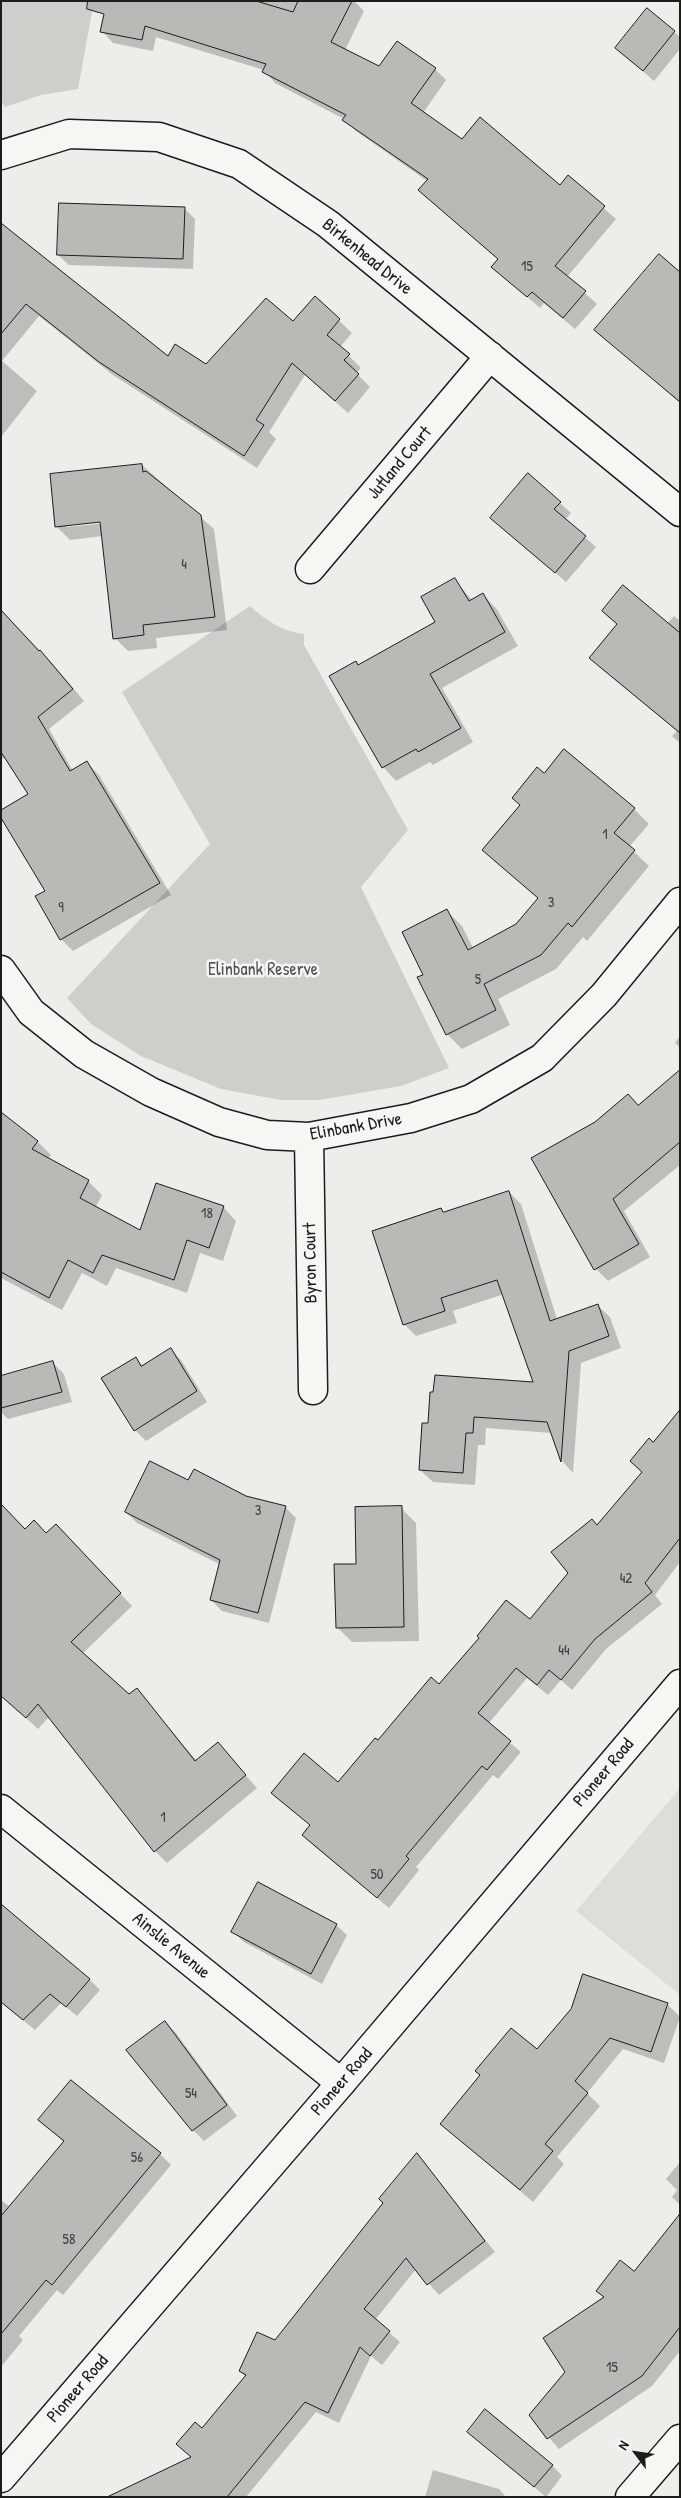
<!DOCTYPE html>
<html>
<head>
<meta charset="utf-8">
<style>
  body { margin:0 }
  #map { position:relative; width:681px; height:2498px; overflow:hidden; background:#edede9; font-family:"Patrick Hand",sans-serif }
  canvas { display:block }
  .frame { position:absolute; inset:0; border:2px solid #1c1c1c; pointer-events:none }
  .north { position:absolute; left:611px; top:2428px; width:50px; height:50px; -webkit-text-stroke:4px #f6f6f2; paint-order:stroke; rotate:301deg; font-size:14px; font-weight:700; line-height:20px; text-align:center; color:#1c1c1c }
  .north::after { content:''; display:block; margin:auto; width:18px; height:22px; background:#1c1c1c; clip-path:polygon(50% 0,100% 100%,50% 72%,0 100%) }
</style>
</head>
<body>
<div id="map">
<canvas width="681" height="2498"></canvas>
<div class="frame"></div>
<div class="north">N</div>
</div>
<script>
const context = document.querySelector('canvas').getContext('2d');
context.lineJoin = 'round';
function fillPath(path, color) {
  context.fillStyle = color;
  context.fill(path, 'evenodd');
}
function stroke(path, color, width, dash) {
  context.strokeStyle = color;
  context.lineWidth = width;
  context.lineCap = dash ? 'butt' : 'round';
  context.setLineDash(dash || []);
  context.stroke(path);
}
function label(font, color, halo, rows, align = 'center') {
  context.font = font + ' "Patrick Hand",sans-serif';
  context.lineWidth = 5;
  context.setLineDash([]);
  context.textBaseline = 'middle';
  context.strokeStyle = halo;
  context.fillStyle = color;
  for (const [text, x, y, turn = 0] of rows) {
    context.save();
    context.translate(x, y);
    context.rotate((+turn || 0) * Math.PI / 180);
    context.textAlign = isNaN(turn) ? turn : align;
    if (halo) context.strokeText(text, 0, 0);
    context.fillText(text, 0, 0);
    context.restore();
  }
}
fillPath(new Path2D(`
  M 680,1788 L 680,1995 L 576,1911 Z`), '#ddddda');
fillPath(new Path2D(`
  M 1,1 L 94,1 L 78,89 L 41,95 L 5,107 L 1,101 Z
  M 250,606 C 265,620 283,632 304,634 L 304,645 L 408,830 L 361,887 L 449,1068 L 401,1086 L 319,1100 L 281,1100 L 221,1089 L 141,1056 L 91,1024 L 67,998 L 210,844 L 122,692 Z`), '#cececb');
fillPath(new Path2D(`
  M 108,1 L 354,1 L 364,11 L 345,50 L 380,68 L 435,69 L 446,80 L 423,113 L 462,140 L 560,187 L 568,177 L 616,219 L 567,277 L 597,304 L 575,329 L 544,303 L 540,308 L 493,267 L 499,260 L 420,190 L 427,181 L 356,131 L 344,119 L 275,83 L 264,70 L 156,37 L 153,51 L 113,43 L 102,31 Z
  M 674,32 L 680,37 L 680,49 L 654,81 L 617,48 Z
  M 185,209 L 195,219 L 193,269 L 69,265 L 58,255 Z
  M 1,237 L 168,358 L 206,366 L 293,323 L 315,298 L 352,333 L 340,347 L 361,368 L 356,373 L 370,387 L 348,413 L 305,375 L 269,432 L 276,439 L 257,468 L 113,375 L 39,316 L 2,361 L 37,391 L 1,437 Z
  M 680,274 L 680,403 L 596,330 Z
  M 142,465 L 214,529 L 227,630 L 156,638 L 157,648 L 128,651 L 115,638 L 103,536 L 70,540 L 56,526 ZM 106,520 L 106,523 L 67,527 L 67,524 Z
  M 560,503 L 571,513 L 565,520 L 596,547 L 566,582 L 492,518 Z
  M 454,579 L 472,600 L 482,594 L 496,608 L 518,646 L 442,688 L 473,742 L 433,765 L 430,762 L 396,781 L 383,767 L 356,663 L 359,666 L 436,623 Z
  M 1,611 L 52,663 L 84,701 L 49,729 L 73,771 L 87,763 L 99,775 L 171,895 L 73,951 L 61,939 L 47,891 L 30,795 L 7,756 L 1,760 Z
  M 604,611 L 667,624 L 674,616 L 680,621 L 680,743 L 672,736 L 677,731 L 602,669 L 618,625 Z
  M 544,775 L 634,809 L 649,824 L 629,847 L 649,866 L 587,941 L 583,937 L 556,969 L 498,999 L 510,1025 L 462,1049 L 447,1034 L 419,978 L 424,975 L 447,911 L 462,926 L 473,948 L 517,925 L 539,899 L 484,850 Z
  M 680,1036 L 680,1048 L 675,1043 Z
  M 680,1072 L 680,1165 L 624,1211 L 650,1257 L 608,1281 L 596,1269 L 596,1123 L 628,1095 L 639,1106 Z
  M 1,1113 L 38,1142 L 51,1155 L 48,1159 L 88,1181 L 102,1195 L 95,1208 L 140,1232 L 223,1207 L 236,1221 L 223,1261 L 200,1253 L 187,1293 L 116,1268 L 107,1286 L 82,1273 L 62,1310 L 1,1278 Z
  M 509,1192 L 521,1204 L 557,1319 L 597,1305 L 610,1317 L 621,1348 L 581,1363 L 573,1473 L 563,1462 L 552,1433 L 486,1428 L 485,1445 L 478,1445 L 475,1485 L 433,1482 L 420,1470 L 429,1425 L 535,1383 L 504,1294 L 453,1311 L 457,1323 L 416,1336 L 404,1324 L 441,1209 L 444,1213 Z
  M 170,1349 L 181,1360 L 207,1402 L 146,1441 L 135,1430 L 136,1359 L 143,1366 Z
  M 53,1363 L 64,1374 L 72,1402 L 8,1419 L 1,1412 L 1,1377 Z
  M 680,1412 L 680,1562 L 655,1595 L 662,1604 L 606,1649 L 572,1690 L 561,1680 L 548,1695 L 527,1678 L 488,1724 L 521,1752 L 498,1779 L 493,1775 L 416,1867 L 419,1870 L 389,1908 L 314,1846 L 304,1835 L 311,1826 L 272,1793 L 339,1784 L 378,1742 L 439,1686 L 530,1621 L 570,1573 L 598,1527 L 643,1473 L 631,1461 L 653,1444 Z
  M 189,1482 L 286,1508 L 296,1518 L 269,1623 L 222,1611 L 211,1600 L 221,1565 L 137,1523 L 126,1512 Z
  M 401,1508 L 416,1523 L 419,1641 L 352,1642 L 337,1627 L 358,1565 Z
  M 25,1530 L 68,1537 L 132,1606 L 82,1654 L 129,1696 L 137,1690 L 197,1761 L 218,1744 L 257,1788 L 167,1863 L 155,1851 L 49,1717 L 38,1729 L 1,1695 Z
  M 336,1925 L 347,1935 L 322,1984 L 244,1942 L 233,1932 Z
  M 89,1979 L 100,1990 L 77,2016 L 61,2003 L 35,2030 L 1,2002 Z
  M 667,2004 L 680,2017 L 664,2063 L 623,2049 L 587,2093 L 600,2106 L 557,2157 L 564,2164 L 533,2202 L 442,2124 L 481,2076 L 537,2051 Z
  M 165,2022 L 176,2033 L 237,2116 L 204,2141 L 193,2130 Z
  M 40,2120 L 160,2154 L 171,2165 L 63,2295 L 57,2290 L 19,2336 L 23,2340 L 1,2367 L 1,2200 L 10,2207 L 64,2142 Z
  M 417,2155 L 495,2252 L 439,2295 L 416,2269 L 375,2320 L 400,2342 L 382,2365 L 371,2356 L 339,2423 L 316,2412 L 246,2497 L 137,2497 L 192,2458 L 203,2430 L 246,2377 L 240,2371 L 275,2342 L 384,2203 Z
  M 680,2162 L 680,2205 L 672,2197 L 677,2190 L 666,2179 Z
  M 680,2270 L 680,2351 L 652,2386 L 559,2449 L 530,2416 L 567,2372 L 605,2298 L 598,2291 Z
  M 468,2432 L 552,2465 L 562,2476 L 546,2497 Z
  M 433,2470 L 499,2489 L 506,2497 L 425,2497 Z`), '#0003');
const building = new Path2D(`
  M 88,1 L 256,1 L 293,12 L 298,1 L 352,1 L 331,42 L 379,66 L 397,41 L 436,68 L 411,103 L 462,139 L 480,117 L 560,185 L 568,175 L 605,206 L 555,266 L 586,291 L 563,318 L 532,292 L 527,297 L 491,267 L 498,259 L 418,190 L 428,179 L 342,120 L 346,115 L 262,72 L 266,64 L 145,26 L 142,40 L 100,32 L 104,14 L 87,9 Z
  M 647,8 L 675,31 L 643,71 L 615,48 Z
  M 59,203 L 185,207 L 183,259 L 57,255 Z
  M 1,223 L 168,356 L 175,344 L 206,364 L 266,298 L 293,321 L 315,296 L 340,319 L 327,335 L 350,354 L 344,360 L 359,374 L 335,401 L 292,363 L 256,420 L 264,425 L 244,456 L 99,362 L 26,304 L 1,334 Z
  M 659,254 L 680,272 L 680,402 L 594,330 Z
  M 142,464 L 143,472 L 146,471 L 201,515 L 215,617 L 143,625 L 144,635 L 113,639 L 100,522 L 55,527 L 50,474 Z
  M 528,473 L 561,502 L 554,509 L 586,536 L 555,573 L 490,518 Z
  M 455,578 L 469,601 L 483,593 L 505,632 L 430,674 L 461,728 L 418,752 L 416,749 L 382,768 L 329,676 L 356,661 L 358,665 L 435,622 L 421,597 Z
  M 623,585 L 680,633 L 680,733 L 589,658 L 617,624 L 602,611 Z
  M 1,610 L 39,651 L 40,650 L 73,689 L 38,717 L 70,771 L 87,761 L 160,883 L 60,940 L 35,896 L 45,891 L 1,818 L 1,810 L 28,794 L 1,752 Z
  M 564,749 L 635,808 L 614,833 L 635,850 L 572,927 L 568,923 L 541,955 L 484,984 L 496,1010 L 446,1035 L 417,977 L 423,975 L 402,932 L 447,909 L 468,950 L 516,924 L 538,898 L 482,850 L 520,805 L 512,798 L 537,767 L 544,773 Z
  M 680,1070 L 680,1142 L 613,1199 L 639,1244 L 594,1270 L 531,1158 L 595,1122 L 628,1094 L 638,1105 Z
  M 1,1112 L 38,1141 L 32,1149 L 89,1180 L 80,1198 L 140,1230 L 156,1183 L 224,1206 L 209,1248 L 187,1240 L 174,1280 L 102,1255 L 93,1273 L 68,1260 L 49,1298 L 1,1272 Z
  M 509,1191 L 550,1321 L 598,1304 L 609,1336 L 569,1351 L 561,1462 L 547,1422 L 474,1417 L 473,1433 L 466,1433 L 463,1473 L 419,1470 L 422,1423 L 428,1423 L 430,1392 L 433,1392 L 435,1375 L 533,1382 L 497,1280 L 441,1298 L 445,1311 L 403,1325 L 372,1231 L 441,1208 L 443,1212 Z
  M 171,1348 L 197,1391 L 134,1431 L 101,1378 L 136,1357 L 141,1366 Z
  M 53,1361 L 62,1392 L 1,1408 L 1,1376 Z
  M 680,1410 L 680,1538 L 645,1583 L 652,1592 L 595,1639 L 561,1680 L 549,1670 L 537,1685 L 516,1668 L 478,1713 L 511,1741 L 487,1770 L 482,1766 L 406,1856 L 409,1859 L 377,1898 L 302,1835 L 310,1825 L 271,1793 L 304,1753 L 338,1782 L 375,1738 L 378,1740 L 431,1677 L 439,1684 L 479,1638 L 477,1636 L 506,1600 L 530,1619 L 568,1573 L 551,1552 L 592,1519 L 597,1525 L 642,1472 L 630,1461 L 649,1438 L 653,1442 Z
  M 150,1461 L 188,1480 L 194,1469 L 246,1496 L 286,1506 L 258,1613 L 210,1600 L 220,1560 L 125,1512 Z
  M 1,1504 L 25,1529 L 34,1520 L 46,1533 L 56,1524 L 121,1593 L 71,1642 L 129,1694 L 137,1688 L 195,1761 L 218,1742 L 246,1775 L 154,1852 L 38,1704 L 26,1718 L 1,1696 Z
  M 402,1506 L 404,1627 L 336,1628 L 334,1564 L 356,1564 L 355,1507 Z
  M 258,1882 L 337,1924 L 311,1974 L 231,1932 Z
  M 1,1904 L 90,1979 L 66,2007 L 50,1994 L 23,2020 L 1,2002 Z
  M 583,1974 L 668,2003 L 651,2052 L 610,2038 L 575,2081 L 588,2093 L 545,2144 L 553,2151 L 520,2190 L 440,2124 L 480,2075 L 475,2071 L 511,2028 L 537,2049 L 571,2009 Z
  M 165,2021 L 227,2105 L 192,2131 L 126,2050 Z
  M 71,2080 L 161,2153 L 52,2285 L 46,2280 L 1,2334 L 1,2216 L 64,2141 L 38,2120 Z
  M 417,2153 L 485,2241 L 427,2285 L 406,2258 L 364,2309 L 390,2331 L 370,2356 L 360,2347 L 328,2413 L 305,2402 L 227,2497 L 107,2497 L 191,2457 L 176,2444 L 195,2422 L 202,2428 L 246,2375 L 239,2371 L 257,2332 L 275,2340 L 383,2203 L 379,2199 Z
  M 680,2214 L 680,2327 L 642,2376 L 547,2439 L 529,2415 L 565,2372 L 543,2338 L 604,2297 L 596,2291 L 620,2260 L 634,2271 Z
  M 485,2409 L 553,2465 L 534,2487 L 467,2432 Z`);
fillPath(building, '#b9b9b6');
stroke(building, '#1c1c1c', 1);
const street = new Path2D(`
  M 1,155 L 69,134 L 159,137 L 239,164 L 328,224 L 680,512
  M 310,569 L 490,356
  M 1,970 L 31,1012 L 84,1054 L 151,1092 L 219,1122 L 267,1135 L 309,1137 L 411,1118 L 471,1099 L 542,1058 L 604,995 L 680,902
  M 309,1137 L 313,1390
  M 1,1809 L 341,2083
  M 630,2497 L 680,2439`);
const secondary = new Path2D(`
  M 1,2478 L 341,2083 L 680,1684`);
stroke(street, '#1c1c1c', 31);
stroke(secondary, '#1c1c1c', 31);
stroke(street, '#f6f6f2', 28);
stroke(secondary, '#f6f6f2', 28);
label('15px', '#434342', null, [
  ["15",527,267],
  ["4",184,565],
  ["1",605,835],
  ["3",551,903],
  ["9",61,908],
  ["5",478,980],
  ["18",207,1214],
  ["3",258,1511],
  ["42",626,1579],
  ["44",564,1651],
  ["1",163,1818],
  ["50",377,1875],
  ["54",191,2094],
  ["56",137,2158],
  ["58",69,2240],
  ["15",612,2368]
]);
label('18px', '#1c1c1c', '#f6f6f2', [
  ["Birkenhead Drive",367,257,39],
  ["Jutland Court",400,463,-50],
  ["Elinbank Drive",356,1127,-10],
  ["Byron Court",311,1263,-91],
  ["Pioneer Road",604,1773,-50],
  ["Ainslie Avenue",171,1946,39],
  ["Pioneer Road",342,2082,-49],
  ["Pioneer Road",78,2389,-49]
]);
label('18px', '#515151', '#f6f6f2', [
  ["Elinbank Reserve",263,970]
]);
</script>
</body>
</html>
